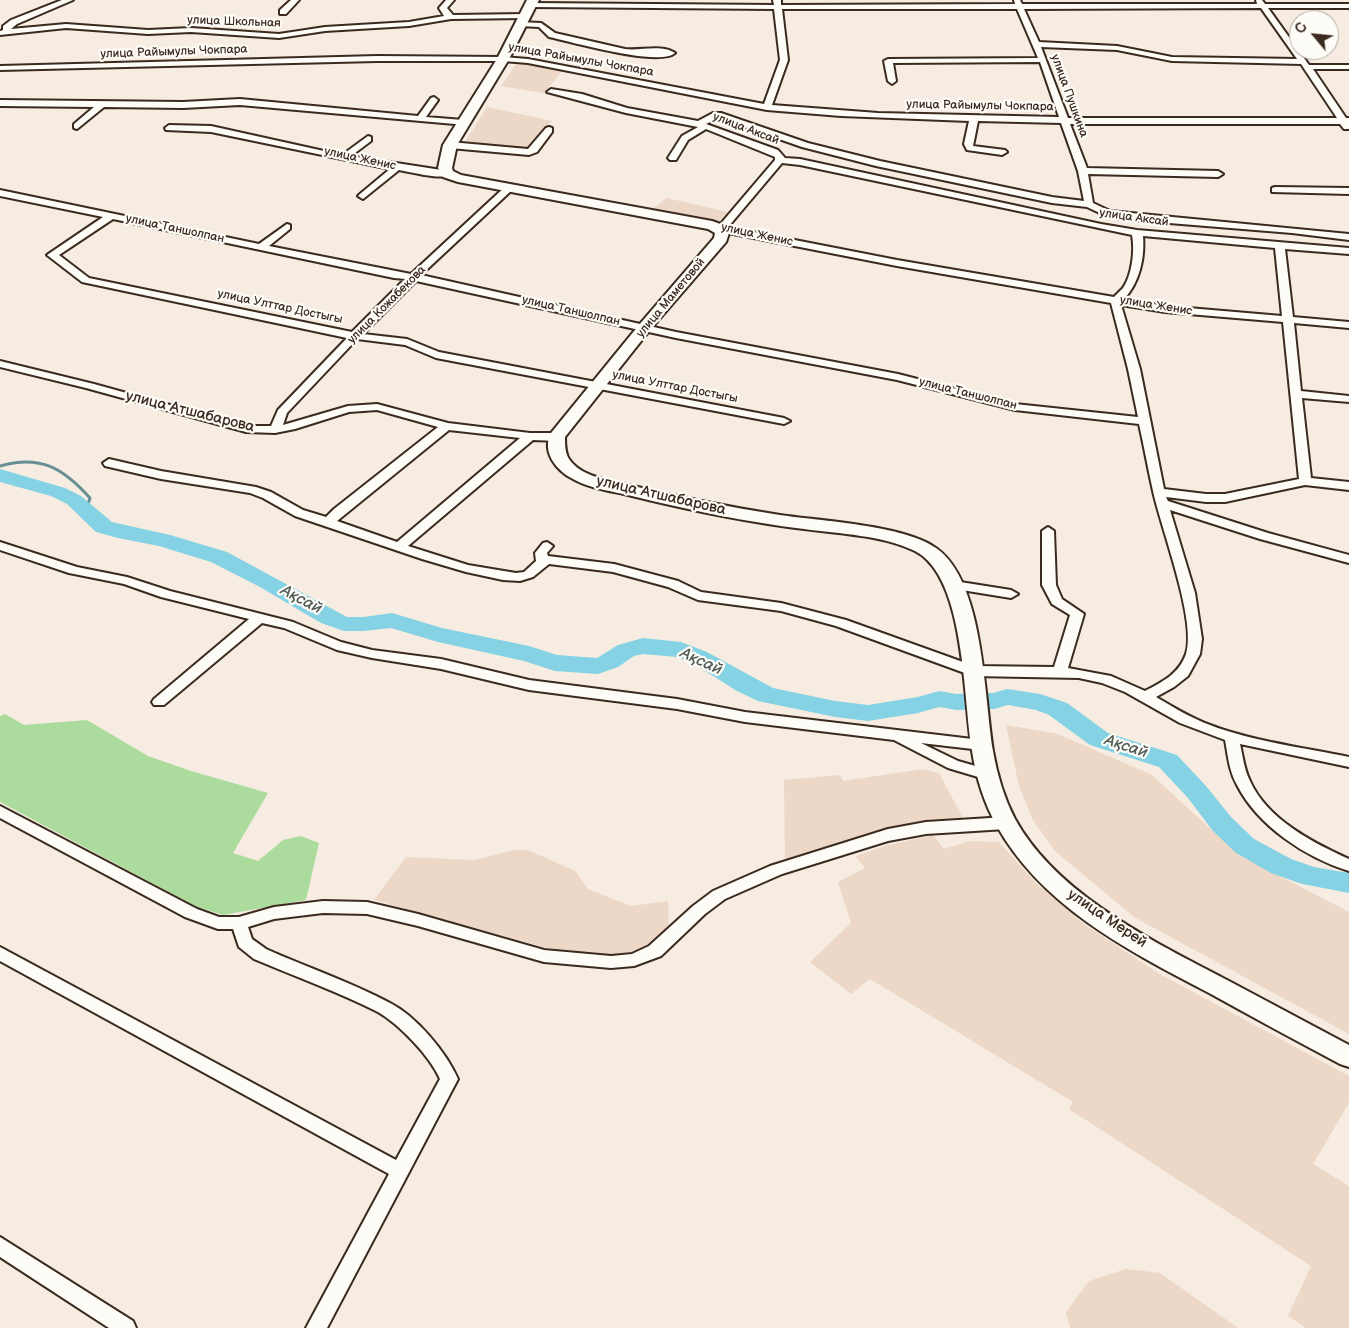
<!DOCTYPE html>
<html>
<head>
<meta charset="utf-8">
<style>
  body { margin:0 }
  #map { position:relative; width:1349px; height:1328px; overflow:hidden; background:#f6ece1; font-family:"Balsamiq Sans",sans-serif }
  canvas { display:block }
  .north { position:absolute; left:1289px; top:10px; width:50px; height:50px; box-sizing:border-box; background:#fdfcf7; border:1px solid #afa8a0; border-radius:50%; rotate:298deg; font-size:14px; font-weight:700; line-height:20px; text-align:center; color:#3b2a1e }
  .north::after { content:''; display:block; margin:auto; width:18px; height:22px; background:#3b2a1e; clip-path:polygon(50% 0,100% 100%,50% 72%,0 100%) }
</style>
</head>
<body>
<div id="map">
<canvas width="1349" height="1328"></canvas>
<div class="north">С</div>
</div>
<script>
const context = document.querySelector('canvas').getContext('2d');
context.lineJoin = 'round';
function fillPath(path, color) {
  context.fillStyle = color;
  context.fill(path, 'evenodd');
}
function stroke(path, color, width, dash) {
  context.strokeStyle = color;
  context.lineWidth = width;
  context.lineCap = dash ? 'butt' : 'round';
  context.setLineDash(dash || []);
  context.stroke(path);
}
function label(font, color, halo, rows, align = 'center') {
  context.font = font + ' "Balsamiq Sans",sans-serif';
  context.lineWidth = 4.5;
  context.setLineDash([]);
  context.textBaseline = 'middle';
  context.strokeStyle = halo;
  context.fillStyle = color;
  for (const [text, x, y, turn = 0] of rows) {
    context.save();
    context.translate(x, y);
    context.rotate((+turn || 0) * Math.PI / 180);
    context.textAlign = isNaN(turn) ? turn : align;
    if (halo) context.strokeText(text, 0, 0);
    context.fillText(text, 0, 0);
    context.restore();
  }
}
fillPath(new Path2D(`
  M 517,63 L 531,65 L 562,71 L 544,93 L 501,86 Z
  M 487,107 L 552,121 L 542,130 L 529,148 L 465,142 Z
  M 667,198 L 728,212 L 719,222 L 652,209 Z
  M 1006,725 L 1058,734 L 1152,775 L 1239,855 L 1349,912 L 1349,1034 L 1134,917 L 1055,851 L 1033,820 L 1019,786 Z
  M 923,769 L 939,773 L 964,820 L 919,823 L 867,835 L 785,860 L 784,780 L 840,775 L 843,781 Z
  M 933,835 L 944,849 L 970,841 L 999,842 L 1035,882 L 1084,924 L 1158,973 L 1349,1076 L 1349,1103 L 1313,1164 L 1349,1186 L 1349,1328 L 1306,1328 L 1288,1316 L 1311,1266 L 1069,1109 L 1073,1102 L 870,979 L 851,994 L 810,962 L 851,923 L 838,882 L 865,868 L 855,856 L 888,845 Z
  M 514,850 L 528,850 L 575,871 L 588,889 L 631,906 L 668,901 L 669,928 L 649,943 L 632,952 L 604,955 L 547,948 L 374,900 L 406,857 L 474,860 Z
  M 1126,1269 L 1160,1273 L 1238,1328 L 1070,1328 L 1066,1312 L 1089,1281 Z`), '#edd8c7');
fillPath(new Path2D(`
  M 5,714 L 24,725 L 87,720 L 148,756 L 191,771 L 268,793 L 233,853 L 258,861 L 283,840 L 301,836 L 319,843 L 306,900 L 223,915 L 195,906 L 0,802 L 0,716 Z`), '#abdc9d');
stroke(new Path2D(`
  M 0,466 C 41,454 64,469 90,498 L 86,510`), '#678f94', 3);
stroke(new Path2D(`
  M 86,511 L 87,508`), '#678f94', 4);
fillPath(new Path2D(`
  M 0,469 L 65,488 L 81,496 L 112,522 L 170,535 L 227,552 L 347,617 L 364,617 L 392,613 L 442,628 L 529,646 L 557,655 L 597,658 L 618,645 L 643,638 L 681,642 L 707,652 L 773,688 L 835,701 L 868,705 L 918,697 L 939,691 L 956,694 L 993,693 L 1007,689 L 1040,694 L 1067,703 L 1108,733 L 1177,755 L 1206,786 L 1231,817 L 1254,839 L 1291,859 L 1314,867 L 1349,873 L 1349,893 L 1302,884 L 1271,873 L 1236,853 L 1213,831 L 1188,798 L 1159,767 L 1090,745 L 1049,715 L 1036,710 L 1008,705 L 994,709 L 956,710 L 939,707 L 918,713 L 868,721 L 835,717 L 758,701 L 737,691 L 691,662 L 677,657 L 643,654 L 634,656 L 618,667 L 598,674 L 555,671 L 524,661 L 438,642 L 391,628 L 364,631 L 344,631 L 321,623 L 260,587 L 211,562 L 159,546 L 118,538 L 96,532 L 67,504 L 51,496 L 0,482 Z`), '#84d2e3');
const street = new Path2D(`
  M 62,0 L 73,0 L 17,24 L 11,29 L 66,24 L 148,30 L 191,28 L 279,34 L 325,27 L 409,22 L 444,16 L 439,8 L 446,0 L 454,0 L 447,8 L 453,15 L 526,14 L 530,16 L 526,18 L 451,19 L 409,26 L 325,31 L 279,38 L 191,32 L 148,34 L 66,28 L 0,35 L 0,31 L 3,30 L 3,26 L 11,20 Z
  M 291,0 L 299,0 L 286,14 L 280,14 L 280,10 Z
  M 773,0 L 781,0 L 781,5 L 1015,4 L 1014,0 L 1020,0 L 1022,4 L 1257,4 L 1256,0 L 1262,0 L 1265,4 L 1349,4 L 1349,8 L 1268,8 L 1309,65 L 1349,65 L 1349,69 L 1313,69 L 1346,118 L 1349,118 L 1349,129 L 1344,129 L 1340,124 L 1070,124 L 1087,168 L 1218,171 L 1223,174 L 1218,177 L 1088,174 L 1093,203 L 1110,211 L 1349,234 L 1349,240 L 1292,233 L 1120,219 L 1104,215 L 1087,207 L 1052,203 L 876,166 L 802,147 L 719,118 L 706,124 L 778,150 L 785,158 L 800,159 L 1101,224 L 1137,230 L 1349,248 L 1349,254 L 1285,249 L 1293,317 L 1349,322 L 1349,328 L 1294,323 L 1301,391 L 1349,396 L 1349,402 L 1302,398 L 1311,478 L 1349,482 L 1349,490 L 1305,485 L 1225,502 L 1206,502 L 1166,497 L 1168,501 L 1268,533 L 1349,555 L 1349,563 L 1260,539 L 1170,510 L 1195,593 L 1202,639 L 1200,654 L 1188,676 L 1174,687 L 1156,697 C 1173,707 1191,718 1210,725 C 1251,741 1306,748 1349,757 L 1349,767 L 1240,744 C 1243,757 1244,769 1250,781 C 1267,819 1313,843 1349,859 L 1349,871 C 1306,858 1258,826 1237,785 C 1229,771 1228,756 1225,740 L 1180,723 L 1125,692 L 1102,683 L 1079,678 L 973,676 L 836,626 L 781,611 L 698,600 L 668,587 L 613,572 L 549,564 L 533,577 L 520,581 L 503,580 L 466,572 L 422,559 L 295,516 L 263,498 L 250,493 L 161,479 L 105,466 L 103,463 L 109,459 L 161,471 L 256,487 L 271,492 L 303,510 L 326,517 L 334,509 L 438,427 L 377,410 L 349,412 L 295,429 L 275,433 L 246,432 L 86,388 L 0,367 L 0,361 L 94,384 L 246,426 L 271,426 L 278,410 L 347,338 L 82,282 L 47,255 L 103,217 L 0,196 L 0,190 L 259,244 L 287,224 L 290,225 L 290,229 L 269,246 L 411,274 L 506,186 L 509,185 L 514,188 L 512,190 L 421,275 L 676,332 L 898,374 L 1015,404 L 1138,417 L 1128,369 L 1111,303 L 897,266 L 718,231 L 718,227 L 775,160 L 775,157 L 706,129 L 688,140 L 676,160 L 670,160 L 668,158 L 682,136 L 698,127 L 626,113 L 547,92 L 551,89 L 582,94 L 627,108 L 698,121 L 713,113 L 721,113 L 808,143 L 880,161 L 1052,197 L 1084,201 L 1078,171 L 1061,123 L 978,121 L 973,146 L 1005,150 L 1007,152 L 1002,155 L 967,150 L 964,144 L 969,121 L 841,116 L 767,110 L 528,63 L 503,61 L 377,61 L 0,70 L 0,66 L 377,56 L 503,57 L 528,59 L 764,104 L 780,60 L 774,9 L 532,7 L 528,5 L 532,3 L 774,5 ZM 1261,8 L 1297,59 L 1172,57 L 1117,46 L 1039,42 L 1024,9 ZM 782,9 L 1017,9 L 1038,58 L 888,59 L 884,61 L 888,81 L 892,84 L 896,81 L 893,63 L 1040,62 L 1059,117 L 878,113 L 772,105 L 788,60 ZM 1041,47 L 1117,50 L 1172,61 L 1301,64 L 1337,118 L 1068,118 ZM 782,163 L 800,165 L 1132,235 C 1135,251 1132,275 1123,288 C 1120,291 1117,294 1114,297 L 897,260 L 728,227 ZM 113,219 L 394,278 L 405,279 L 352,332 L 89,278 L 59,255 ZM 1143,236 L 1275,248 L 1282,316 L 1165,306 L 1124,299 C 1139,283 1145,259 1143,236 ZM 416,281 L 676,338 L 897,380 L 1015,410 L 1139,424 C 1144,446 1148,469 1153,491 C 1161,528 1197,621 1186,654 C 1179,674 1162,682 1145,691 L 1111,676 L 1068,668 L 1084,614 L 1062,599 L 1056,585 L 1054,531 L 1048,527 L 1042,531 L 1042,585 L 1052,604 L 1070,615 L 1054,667 L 974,666 L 846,620 L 781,603 L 701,592 L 678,581 L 614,564 L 548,556 L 547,553 L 553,546 L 547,542 L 543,543 L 535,553 L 536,561 L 524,572 L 516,573 L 468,565 L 408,546 L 533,440 L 557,441 L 563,437 L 557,433 L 530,433 L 448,423 L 377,404 L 348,406 L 283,425 L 287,413 L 357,339 L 405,345 L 436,358 L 784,424 L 790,421 L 784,418 L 439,352 L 407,339 L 363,334 ZM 1121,305 L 1165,312 L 1283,322 L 1299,479 L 1225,494 L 1206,494 L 1164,489 L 1140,369 ZM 449,430 L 520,438 L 397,542 L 337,521 Z
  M 519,22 L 541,23 L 555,33 L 625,49 C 640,51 662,44 675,53 C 659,67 572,42 549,37 L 539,27 L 519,26 Z
  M 434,97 L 438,100 L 426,117 L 463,120 L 467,123 L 466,125 L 240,105 L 183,108 L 104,107 L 77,129 L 74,128 L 74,124 L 94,107 L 0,106 L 0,100 L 183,102 L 240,99 L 418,116 L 431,98 Z
  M 169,125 L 211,126 L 342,155 L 368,136 L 371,137 L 371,141 L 351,156 L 448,171 L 453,174 C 444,181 411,172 399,170 L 363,199 L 358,196 L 360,194 L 390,169 L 211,132 L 166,130 L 165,128 Z
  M 549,127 L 552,128 L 552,132 L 537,152 L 529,155 L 450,148 L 446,145 L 450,142 L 528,149 L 546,128 Z
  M 1275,187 L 1349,188 L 1349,194 L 1272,192 L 1272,188 Z
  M 0,542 L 77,567 L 127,577 L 170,591 L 293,622 L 341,642 L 372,650 L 441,659 L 529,680 L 677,699 L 745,712 L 981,740 L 986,741 L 988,745 L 986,749 L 981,750 L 921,743 L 958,761 L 993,771 L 995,775 L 993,779 L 988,780 L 948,768 L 894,740 L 745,722 L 677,709 L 529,690 L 441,669 L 372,658 L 337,650 L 284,628 L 262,623 L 164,705 L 154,705 L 152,702 L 154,699 L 249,619 L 161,597 L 124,584 L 69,573 L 0,550 Z
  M 954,581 L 1011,590 L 1018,594 L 1011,598 L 949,588 L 947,585 Z
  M 0,806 L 197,909 L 219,917 L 239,917 L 274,907 L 323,901 L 367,902 L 418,914 L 544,950 L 611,956 L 632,954 L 649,946 L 693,906 L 713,891 L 770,866 L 888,829 L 926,822 L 1006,817 L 1011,819 L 1014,823 L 1011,827 L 1006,829 L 926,834 L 888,841 L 782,874 L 725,899 L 705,914 L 661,956 L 634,966 L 611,968 L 544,962 L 418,926 L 367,914 L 323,913 L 274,919 L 248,927 L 252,939 L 266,949 C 306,967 351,982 390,1003 C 416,1016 446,1052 458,1079 L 327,1328 L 306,1328 L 389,1174 L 0,961 L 0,947 L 396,1160 L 440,1079 C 430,1056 399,1024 378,1012 C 339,992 294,976 254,959 L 239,947 L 233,929 L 218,929 L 185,917 L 0,818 Z
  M 0,1237 L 133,1321 L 136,1328 L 109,1328 L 0,1257 Z`);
const secondary = new Path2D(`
  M 527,0 L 539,0 L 509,59 L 457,145 L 452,168 L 453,171 L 461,175 L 712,221 L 726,226 L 729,233 L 726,242 L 649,331 L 565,437 C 565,444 565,453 569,459 C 581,477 609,480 629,485 C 679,497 729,507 780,515 C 820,521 904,525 936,548 C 984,581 984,697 993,751 C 997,774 1004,798 1015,819 C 1057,895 1153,941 1227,980 C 1268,1002 1308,1023 1349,1045 L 1349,1067 L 1340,1064 C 1297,1041 1254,1018 1211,994 C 1131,952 1043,908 997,826 C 984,803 976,777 972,751 C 963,700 966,577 915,551 C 882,535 840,534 804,529 C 746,522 689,510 632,496 C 612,491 591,489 573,479 C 557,471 541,452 551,433 L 639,325 L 714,238 L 715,233 L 708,229 L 458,182 L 443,177 L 438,168 L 443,145 L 497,59 Z`);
stroke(street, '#3b2a1e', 4);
stroke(secondary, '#3b2a1e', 4);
fillPath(street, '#fdfcf7');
fillPath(secondary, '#fdfcf7');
label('12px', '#3b2a1e', '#fdfcf7', [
  ["улица Школьная",234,22,2],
  ["улица Райымулы Чокпара",174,52,-2],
  ["улица Райымулы Чокпара",581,60,10],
  ["улица Пушкина",1069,96,70],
  ["улица Райымулы Чокпара",980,106,1],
  ["улица Аксай",746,129,21],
  ["улица Женис",360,159,12],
  ["улица Аксай",1134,218,8],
  ["улица Таншолпан",175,229,12],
  ["улица Женис",757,235,12],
  ["улица Маметовой",671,298,-50],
  ["улица Кожабекова",387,305,-45],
  ["улица Женис",1156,306,9],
  ["улица Улттар Достыгы",280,307,12],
  ["улица Таншолпан",571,311,13],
  ["улица Улттар Достыгы",675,387,11],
  ["улица Таншолпан",968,394,14]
]);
label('15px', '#3b2a1e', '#fdfcf7', [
  ["улица Атшабарова",190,412,14],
  ["улица Атшабарова",661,496,13],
  ["улица Мерей",1107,919,34]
]);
label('italic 16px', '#515c59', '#fdfcf7', [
  ["Ақсай",301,600,28],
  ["Ақсай",701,662,25],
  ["Ақсай",1126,747,18]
]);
</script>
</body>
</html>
